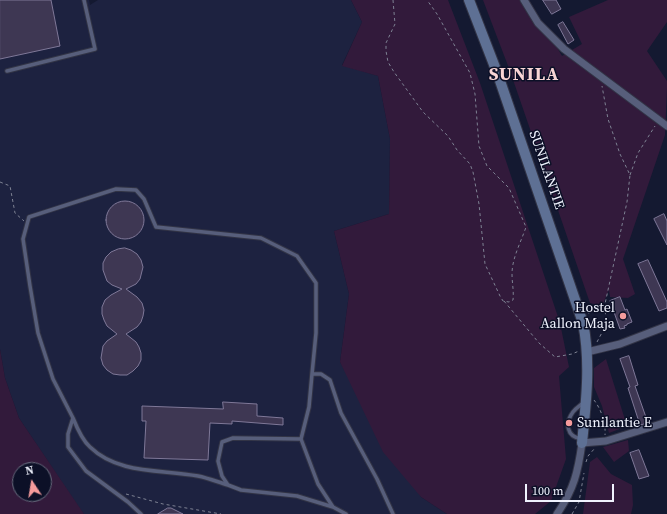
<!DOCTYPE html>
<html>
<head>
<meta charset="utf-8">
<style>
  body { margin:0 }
  #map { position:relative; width:667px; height:514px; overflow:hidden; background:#141931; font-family:"Source Serif 4",serif }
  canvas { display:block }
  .north { position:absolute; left:12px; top:462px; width:40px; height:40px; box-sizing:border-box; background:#0c1027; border:1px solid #676b7d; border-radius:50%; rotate:348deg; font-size:11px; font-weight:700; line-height:16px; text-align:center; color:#f0f3fe }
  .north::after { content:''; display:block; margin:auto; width:14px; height:18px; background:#f59b9c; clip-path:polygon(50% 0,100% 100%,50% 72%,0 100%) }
  .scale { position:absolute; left:525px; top:484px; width:89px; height:18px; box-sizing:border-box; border:2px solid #f0f3fe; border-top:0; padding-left:5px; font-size:12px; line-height:14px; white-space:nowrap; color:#f0f3fe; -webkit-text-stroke:3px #0c1027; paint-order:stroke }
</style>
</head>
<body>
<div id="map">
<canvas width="667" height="514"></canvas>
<div class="north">N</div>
<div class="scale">100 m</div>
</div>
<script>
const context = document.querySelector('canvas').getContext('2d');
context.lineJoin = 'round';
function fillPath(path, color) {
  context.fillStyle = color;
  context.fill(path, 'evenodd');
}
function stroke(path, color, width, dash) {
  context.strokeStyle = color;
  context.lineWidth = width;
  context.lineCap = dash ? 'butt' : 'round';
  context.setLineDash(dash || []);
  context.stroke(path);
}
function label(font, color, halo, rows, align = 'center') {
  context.font = font + ' "Source Serif 4",serif';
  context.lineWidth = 3;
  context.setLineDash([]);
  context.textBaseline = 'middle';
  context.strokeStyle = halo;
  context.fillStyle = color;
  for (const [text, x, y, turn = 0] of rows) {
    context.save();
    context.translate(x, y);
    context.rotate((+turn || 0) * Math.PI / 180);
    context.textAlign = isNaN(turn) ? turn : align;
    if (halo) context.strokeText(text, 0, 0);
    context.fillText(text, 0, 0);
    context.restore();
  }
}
fillPath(new Path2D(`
  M 0,0 L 89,0 L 90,5 L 98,0 L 351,0 L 362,22 L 342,65 L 378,76 L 390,139 L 389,214 L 334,231 L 349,294 L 340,362 L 421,497 L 447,514 L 84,514 L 80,509 L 19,418 L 5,378 L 0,349 Z`), '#1d2240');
fillPath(new Path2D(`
  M 351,0 L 448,0 L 480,83 L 560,323 L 569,367 L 559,376 L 566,459 L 551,501 L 535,514 L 447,514 L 421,497 L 383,452 L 340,362 L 349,294 L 334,231 L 389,214 L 390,139 L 378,76 L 342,66 L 362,22 Z
  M 483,0 L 529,0 L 562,56 L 582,44 L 569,17 L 608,0 L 667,0 L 667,22 L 647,51 L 667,81 L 667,88 L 665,135 L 623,259 L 635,294 L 628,298 L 610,297 L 609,290 L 602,306 L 590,303 L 510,71 Z
  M 0,349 L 5,378 L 19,418 L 84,514 L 0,514 ZM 20,470 L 44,470 L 44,494 L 20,494 Z
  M 606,359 L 627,426 L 609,433 L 602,406 L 594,387 L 594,368 Z
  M 628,440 L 629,451 L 614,462 L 603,447 Z
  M 597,457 L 611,474 L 632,485 L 633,505 L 631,514 L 583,514 L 590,462 Z`), '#321a3b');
const building = new Path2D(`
  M 0,0 L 51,0 L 60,46 L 0,59 Z
  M 543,0 L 556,0 L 561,9 L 552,14 Z
  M 563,22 L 574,40 L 568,44 L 558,25 Z
  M106 220a19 19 0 1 1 38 0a19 19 0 1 1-38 0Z
  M 664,214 L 667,221 L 667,245 L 654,219 Z
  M 125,248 L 131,250 L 137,254 L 141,260 L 143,267 L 140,279 L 136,284 L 126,289 L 137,297 L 142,303 L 144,310 L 143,316 L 141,322 L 137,327 L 126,334 L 136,342 L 139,347 L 141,353 L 141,360 L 138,366 L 133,371 L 127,375 L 120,375 L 113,374 L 107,370 L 103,365 L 101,358 L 103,346 L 107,341 L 117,334 L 107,326 L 104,320 L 102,314 L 102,307 L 105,300 L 111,295 L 122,289 L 112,285 L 107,281 L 103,270 L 103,263 L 106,257 L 111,252 L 118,249 Z
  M 648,260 L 667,302 L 667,308 L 659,311 L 638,264 Z
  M 620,297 L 625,310 L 627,309 L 632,322 L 627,324 L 627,325 L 624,326 L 625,328 L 620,329 L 610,301 Z
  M 629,356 L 638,385 L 635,386 L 648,423 L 640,425 L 628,388 L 630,387 L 620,359 Z
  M 223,402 L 257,404 L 257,416 L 283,418 L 283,425 L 232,421 L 232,424 L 210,423 L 208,460 L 144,458 L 146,421 L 142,421 L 142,406 L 223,409 Z
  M 639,450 L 649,476 L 639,479 L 630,453 Z
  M 168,508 L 171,508 L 183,514 L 158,514 Z`);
fillPath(building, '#3e3753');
stroke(building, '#7f7898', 1);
const lane = new Path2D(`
  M 7,71 L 95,49 L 84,0
  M 312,374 L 321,374 L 330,380 L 341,413 L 377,479 L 393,514
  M 73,418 C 77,428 82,440 90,447 C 119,475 162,469 198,476 C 208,478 218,482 228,485
  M 301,439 L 233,438 L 222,442 L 218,461 L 222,476 L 228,485 L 241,490 L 297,496 L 333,507
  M 582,439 C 566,437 565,423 573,412 C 576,408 580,406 583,403
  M 141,514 L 128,502 L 86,471 L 68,447 L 68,434 L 73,418 L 53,379 L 38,333 L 30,286 L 23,239 L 29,217 L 116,189 L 136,190 L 144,199 L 156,227 L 261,238 L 297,256 L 316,283 L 316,333 L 312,374 L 309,407 L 301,439 L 318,484 L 333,507 L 346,514`);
const street = new Path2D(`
  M 524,0 L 538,23 L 564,49 L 667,126
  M 587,352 L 620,344 L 667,326
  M 557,514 C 574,489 578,472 582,443 L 606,441 L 667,422`);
const secondary = new Path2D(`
  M 469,0 L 498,75 L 583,323 C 591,363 586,403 582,443`);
stroke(lane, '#323446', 5.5);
stroke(street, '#323446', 9);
stroke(secondary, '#323446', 12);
stroke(new Path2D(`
  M 393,0 L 395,24 L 386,43 L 386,51 L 388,62 L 394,72 L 423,112 L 448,136 L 457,150 L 470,164 L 473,172 L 479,204 L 485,264 L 500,296 L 503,301 L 509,302 L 513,300 C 514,291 512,283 512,274 C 512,258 521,242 526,227 L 509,188 L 487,166 L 479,146 L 475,94 L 470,73 L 437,14 L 427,0
  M 630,175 L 638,153 L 655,126
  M 0,182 L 10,186 L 15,213 L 24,221
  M 504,301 L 539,343 L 555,357 L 572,354 L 579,351
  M 586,306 L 589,314
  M 597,342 L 606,325 L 605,304 L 627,202 L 630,175 L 620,154 L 608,119 L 602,86
  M 594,400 C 601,409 606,423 605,435
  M 586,462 L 588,456 L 595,448
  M 126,494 L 163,504 L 221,514
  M 572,514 L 579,502 L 584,473`), '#7e8293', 1, [3, 3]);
stroke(lane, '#575e7b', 3.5);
stroke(street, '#575e7b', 7);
stroke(secondary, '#5e7094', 10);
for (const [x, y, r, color] of [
  [623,316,4,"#f59b9c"],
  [569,423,4,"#f59b9c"]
]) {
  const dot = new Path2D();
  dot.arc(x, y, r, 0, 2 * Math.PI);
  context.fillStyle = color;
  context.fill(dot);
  stroke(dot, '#0c1027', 1.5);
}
label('14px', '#f0f3fe', '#0c1027', [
  ["SUNILANTIE",546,170,71]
]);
label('14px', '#f0f3fe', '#0c1027', [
  ["Hostel",615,308],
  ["Aallon Maja",615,324],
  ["Sunilantie E",577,423,"left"]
], 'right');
context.letterSpacing = '1px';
label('bold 18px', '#f9d5d5', '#0c1027', [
  ["SUNILA",524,75]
]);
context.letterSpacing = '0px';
</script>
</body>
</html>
